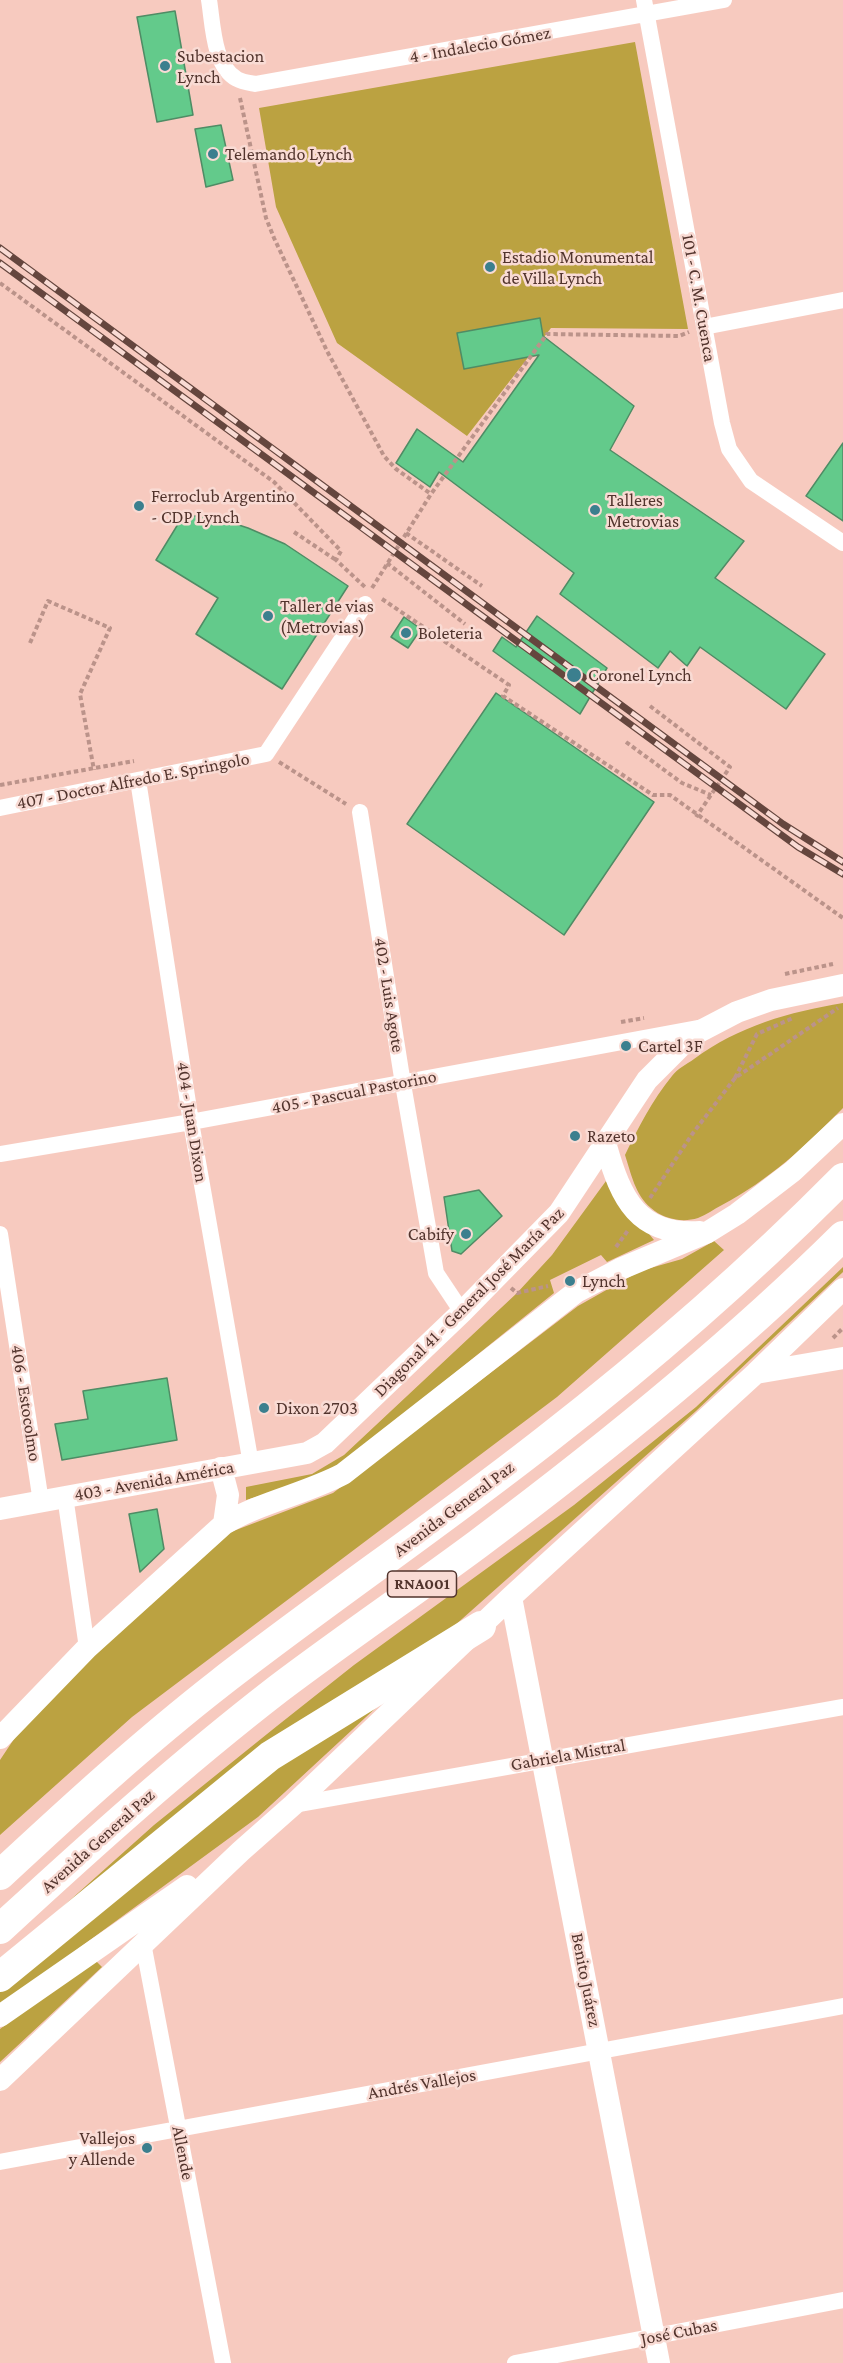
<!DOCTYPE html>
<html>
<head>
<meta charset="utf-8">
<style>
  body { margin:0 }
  canvas { display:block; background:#f7cabf }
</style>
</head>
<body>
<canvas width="843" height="2363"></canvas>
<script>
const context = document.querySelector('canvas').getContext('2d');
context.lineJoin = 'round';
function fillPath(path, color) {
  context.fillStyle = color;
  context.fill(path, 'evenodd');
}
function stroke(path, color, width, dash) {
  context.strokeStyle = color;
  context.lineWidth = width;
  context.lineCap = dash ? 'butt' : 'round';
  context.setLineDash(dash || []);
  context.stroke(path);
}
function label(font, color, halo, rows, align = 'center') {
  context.font = font + ' "Crimson Pro",serif';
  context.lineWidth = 5;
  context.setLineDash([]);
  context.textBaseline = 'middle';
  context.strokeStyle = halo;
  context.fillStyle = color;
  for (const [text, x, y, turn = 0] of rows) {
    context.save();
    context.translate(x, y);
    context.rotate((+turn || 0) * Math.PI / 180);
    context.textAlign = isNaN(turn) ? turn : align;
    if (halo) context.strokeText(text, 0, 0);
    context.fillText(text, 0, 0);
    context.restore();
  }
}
fillPath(new Path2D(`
  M 635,42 L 688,329 L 551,328 L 467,436 L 337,343 L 276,207 L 259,108 Z
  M 843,1003 L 843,1108 C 806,1146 769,1180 722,1205 C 714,1209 706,1215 698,1218 C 682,1223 663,1219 651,1208 C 635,1195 631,1173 625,1155 C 638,1128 653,1099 672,1076 C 677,1069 687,1064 694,1059 C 739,1026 789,1012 843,1003 Z
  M 606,1181 L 654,1240 L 607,1262 L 601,1255 L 550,1280 L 554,1293 L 348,1459 L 312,1480 L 246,1500 L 246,1487 L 312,1474 L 344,1455 L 517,1293 L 552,1255 Z
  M 714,1241 L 724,1250 L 557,1397 L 132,1717 L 0,1835 L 0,1760 L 32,1712 L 215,1538 L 333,1493 L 578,1306 L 640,1271 L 682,1259 Z
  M 843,1267 L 843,1272 L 696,1411 L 435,1643 L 20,1945 L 154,1825 L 277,1726 L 354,1665 L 574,1505 L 696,1407 Z
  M 379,1705 L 258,1817 L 0,2006 L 0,1992 L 290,1751 Z
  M 94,1959 L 102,1967 L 0,2062 L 0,2029 Z`), '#bba241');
const building = new Path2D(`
  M 175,11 L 193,115 L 157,122 L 137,17 Z
  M 221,125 L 233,180 L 206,187 L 195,129 Z
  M 540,318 L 543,336 L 634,406 L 610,450 L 744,541 L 715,578 L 825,654 L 786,709 L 700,647 L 687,666 L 670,651 L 658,668 L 560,594 L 574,573 L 439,472 L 430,487 L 396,463 L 417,429 L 463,462 L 539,355 L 464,369 L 457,333 Z
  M 843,443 L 843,521 L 806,496 Z
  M 183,516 L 211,516 L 248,528 L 285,544 L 348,586 L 282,689 L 196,634 L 218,598 L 156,560 Z
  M 537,616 L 607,668 L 580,714 L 493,651 L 502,637 L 516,647 Z
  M 404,617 L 421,629 L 408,648 L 391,637 Z
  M 496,693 L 654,802 L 564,935 L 407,824 Z
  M 479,1190 L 502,1216 L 461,1254 L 452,1251 L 444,1197 Z
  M 167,1378 L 177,1440 L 62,1460 L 55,1424 L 88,1419 L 83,1391 Z
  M 157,1509 L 164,1549 L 140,1572 L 129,1514 Z`);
fillPath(building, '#63ca8b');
stroke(building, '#4f8c65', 1.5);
stroke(new Path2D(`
  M 240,98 L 266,218 L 274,238 L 327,351 L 384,456 L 396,469 L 431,494
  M 0,283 L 274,482 L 341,551 L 336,560 L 366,588
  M 294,532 L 336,560
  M 406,533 L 482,586
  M 387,563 L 465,624
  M 372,588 L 431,494 L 547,334 L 679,336 L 689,332
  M 382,599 L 509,685 L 503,696 L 653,795 L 670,795 L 843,918
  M 30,643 L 48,601 L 110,628 L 80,694 L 94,770
  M 650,706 L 730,767 L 696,817
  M 626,742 L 682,783 L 711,795
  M 279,762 L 346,804
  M 0,785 L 134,761
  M 785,974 L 833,964
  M 621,1022 L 644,1018
  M 735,1078 L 757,1034 L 793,1018
  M 650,1198 L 693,1133 L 735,1078 L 838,1008
  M 616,1247 L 629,1229
  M 511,1288 L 517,1293 L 548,1286
  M 833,1338 L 843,1328`), '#bb938a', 4, [4.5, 3]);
stroke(new Path2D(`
  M 209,0 C 213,24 213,66 237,79 C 242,82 250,83 255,84 L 724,0
  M 644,0 L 722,423 L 729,449 L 751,481 L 843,543
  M 704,327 L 843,300
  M 138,780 L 191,1122 L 251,1464
  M 0,808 L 266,754 L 365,604
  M 360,812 L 403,1084 L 436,1273 L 462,1312
  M 0,1154 L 191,1122 L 703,1027
  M 0,1234 L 41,1502
  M 65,1496 L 87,1648
  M 293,1805 L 843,1707
  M 143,1943 L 223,2363
  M 0,2162 L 843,2006
  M 515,2363 L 843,2300`), '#fff', 16);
stroke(new Path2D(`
  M 606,1146 C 621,1199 638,1236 700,1232
  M 756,1373 L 843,1358
  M 221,1468 L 228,1495 L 224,1524
  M 0,1509 L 307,1453 L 325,1443 L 462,1312 L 559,1213 L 647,1080 L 691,1036 L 737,1012 L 771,1000 L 843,985
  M 511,1597 L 659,2363
  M 0,1738 L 87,1648 L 224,1524 C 261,1502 305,1494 343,1474 L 576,1292 L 620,1269 L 708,1232 L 737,1214 L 793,1171 L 843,1124
  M 0,2016 L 187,1886
  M 0,2080 L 241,1851 L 293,1805 L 511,1597 L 756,1373 L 843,1289`), '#fff', 22);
stroke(new Path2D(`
  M 0,1875 C 71,1809 143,1743 220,1683 C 327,1600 439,1524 546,1440 C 650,1359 750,1272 843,1178
  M 0,1929 C 90,1846 181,1764 278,1689 C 344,1639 412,1593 478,1544 C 605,1449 730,1348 843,1236
  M 0,1977 L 270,1756 L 481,1626`), '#fff', 30);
const rail = new Path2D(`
  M 0,248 L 783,824 L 843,862
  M 0,263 L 798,847 L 843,874`);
stroke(rail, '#65463e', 7);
stroke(rail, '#f9dbd4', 4.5, [14]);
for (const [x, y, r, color] of [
  [165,66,6,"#3b7f8e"],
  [213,154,6,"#3b7f8e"],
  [490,267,6,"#3b7f8e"],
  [139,506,6,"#3b7f8e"],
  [595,510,6,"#3b7f8e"],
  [268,616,6,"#3b7f8e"],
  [406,633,6,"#3b7f8e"],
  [574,675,8,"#3b7f8e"],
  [626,1046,6,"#3b7f8e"],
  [575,1136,6,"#3b7f8e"],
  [466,1234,6,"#3b7f8e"],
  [570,1281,6,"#3b7f8e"],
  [264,1408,6,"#3b7f8e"],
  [147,2148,6,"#3b7f8e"]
]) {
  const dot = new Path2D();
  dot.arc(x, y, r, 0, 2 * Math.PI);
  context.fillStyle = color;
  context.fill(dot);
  stroke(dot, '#f9dbd4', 2);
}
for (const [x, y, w] of [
  [422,1584,69]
]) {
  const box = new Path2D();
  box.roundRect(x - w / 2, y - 13, w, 26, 4.5);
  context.fillStyle = '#f9dbd4';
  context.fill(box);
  stroke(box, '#52342d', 1.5);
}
label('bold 16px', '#52342d', null, [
  ["RNA001",422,1584]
]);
label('18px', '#52342d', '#f9dbd4', [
  ["4 - Indalecio Gómez",480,45,-10],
  ["101 - C. M. Cuenca",699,298,80],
  ["407 - Doctor Alfredo E. Springolo",133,781,-11],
  ["402 - Luis Agote",389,995,81],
  ["405 - Pascual Pastorino",354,1092,-11],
  ["404 - Juan Dixon",192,1122,81],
  ["Diagonal 41 - General José María Paz",469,1302,-45],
  ["406 - Estocolmo",26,1403,81],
  ["403 - Avenida América",154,1481,-10],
  ["Avenida General Paz",454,1509,-37],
  ["Gabriela Mistral",568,1755,-10],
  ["Avenida General Paz",98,1841,-42],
  ["Benito Juárez",586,1980,79],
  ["Andrés Vallejos",422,2084,-10],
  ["Allende",183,2153,79],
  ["José Cubas",679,2332,-11]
]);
label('18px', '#52342d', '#f9dbd4', [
  ["Subestacion",177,56],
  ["Lynch",177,77],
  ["Telemando Lynch",225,154],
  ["Estadio Monumental",502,257],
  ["de Villa Lynch",502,278],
  ["Ferroclub Argentino",151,496],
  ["- CDP Lynch",151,517],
  ["Talleres",607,500],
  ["Metrovias",607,521],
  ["Taller de vias",280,606],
  ["(Metrovias)",280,627],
  ["Boleteria",418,633],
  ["Coronel Lynch",588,675],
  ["Cartel 3F",638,1046],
  ["Razeto",587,1136],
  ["Cabify",454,1234,"right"],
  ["Lynch",582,1281],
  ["Dixon 2703",276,1408],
  ["Vallejos",135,2138,"right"],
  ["y Allende",135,2159,"right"]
], 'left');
</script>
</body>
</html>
